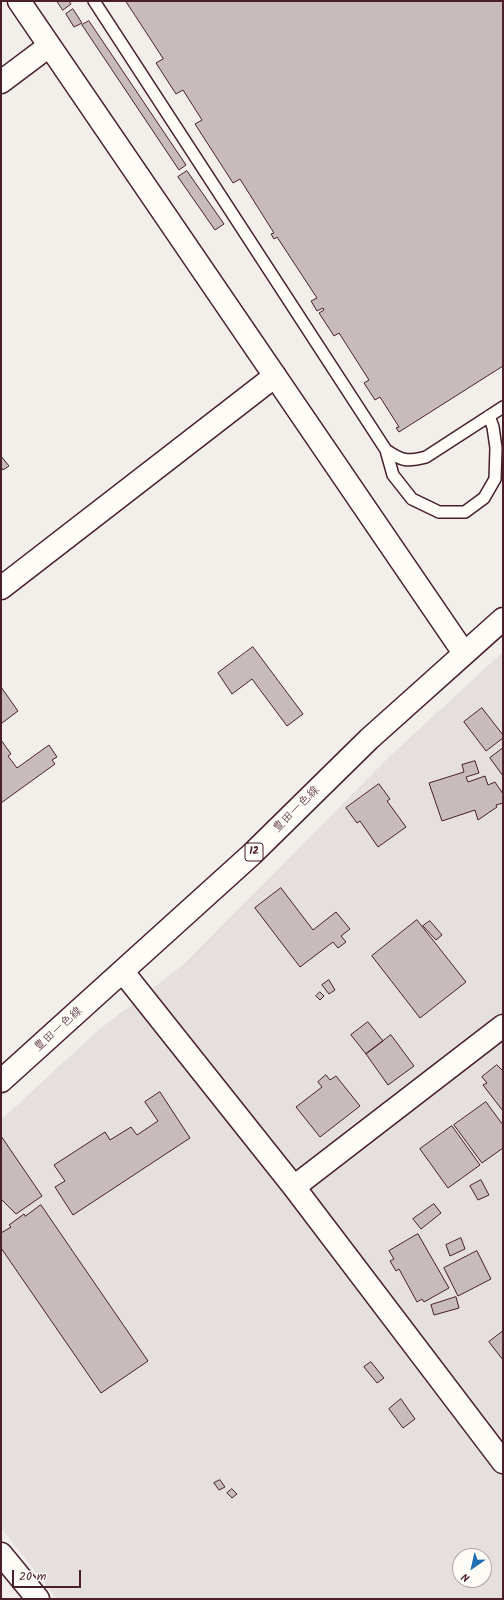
<!DOCTYPE html>
<html>
<head>
<meta charset="utf-8">
<style>
  body { margin:0 }
  #map { position:relative; width:504px; height:1600px; overflow:hidden; background:#f2efeb; font-family:Kalam,sans-serif }
  canvas { display:block }
  .frame { position:absolute; inset:0; border:2px solid #4a1f2b; pointer-events:none }
  .north { position:absolute; left:452px; top:1548px; width:40px; height:40px; box-sizing:border-box; background:#fdfcf7; border:1px solid #b5a4a5; border-radius:50%; rotate:214deg; font-size:11px; font-weight:700; line-height:16px; text-align:center; color:#4a1f2b }
  .north::after { content:''; display:block; margin:auto; width:14px; height:18px; background:#1f6fb2; clip-path:polygon(50% 0,100% 100%,50% 72%,0 100%) }
  .scale { position:absolute; left:12px; top:1570px; width:69px; height:18px; box-sizing:border-box; border:2px solid #4a1f2b; border-top:0; padding-left:5px; font-size:12px; line-height:14px; white-space:nowrap; color:#4a1f2b; -webkit-text-stroke:3px #fdfcf7; paint-order:stroke }
</style>
</head>
<body>
<div id="map">
<canvas width="504" height="1600"></canvas>
<div class="frame"></div>
<div class="north">N</div>
<div class="scale">20 m</div>
</div>
<script>
const context = document.querySelector('canvas').getContext('2d');
context.lineJoin = 'round';
function fillPath(path, color) {
  context.fillStyle = color;
  context.fill(path, 'evenodd');
}
function stroke(path, color, width, dash) {
  context.strokeStyle = color;
  context.lineWidth = width;
  context.lineCap = dash ? 'butt' : 'round';
  context.setLineDash(dash || []);
  context.stroke(path);
}
function label(font, color, halo, rows, align = 'center') {
  context.font = font + ' Kalam,"Klee One",sans-serif';
  context.lineWidth = 3;
  context.setLineDash([]);
  context.textBaseline = 'middle';
  context.strokeStyle = halo;
  context.fillStyle = color;
  for (const [text, x, y, turn = 0] of rows) {
    context.save();
    context.translate(x, y);
    context.rotate((+turn || 0) * Math.PI / 180);
    context.textAlign = isNaN(turn) ? turn : align;
    if (halo) context.strokeText(text, 0, 0);
    context.fillText(text, 0, 0);
    context.restore();
  }
}
fillPath(new Path2D(`
  M 503,652 L 503,1599 L 57,1599 L 1,1528 L 1,1120 L 96,1032 L 184,964 L 391,755 ZM 460,1556 L 484,1556 L 484,1580 L 460,1580 Z`), '#e5dfdd');
const building = new Path2D(`
  M 57,1 L 69,1 L 71,4 L 63,10 Z
  M 126,1 L 503,1 L 503,366 L 399,432 L 396,428 L 399,427 L 380,397 L 375,400 L 364,383 L 369,380 L 339,333 L 334,336 L 319,313 L 324,310 L 323,308 L 317,311 L 311,301 L 317,298 L 277,237 L 274,239 L 271,234 L 274,233 L 240,179 L 233,183 L 195,124 L 202,120 L 183,90 L 176,94 L 156,63 L 163,59 Z
  M 73,9 L 82,23 L 74,27 L 66,14 Z
  M 89,21 L 186,165 L 179,170 L 82,25 Z
  M 187,171 L 224,224 L 215,230 L 178,177 Z
  M 1,456 L 9,466 L 3,470 L 1,467 Z
  M 253,647 L 303,714 L 287,726 L 252,679 L 232,694 L 218,673 Z
  M 1,687 L 18,711 L 2,723 L 1,722 Z
  M 482,708 L 503,735 L 503,738 L 486,751 L 464,722 Z
  M 1,740 L 11,754 L 8,756 L 17,768 L 49,745 L 57,757 L 52,760 L 55,764 L 1,803 Z
  M 503,748 L 503,776 L 490,758 Z
  M 475,761 L 479,773 L 466,777 L 468,782 L 485,776 L 488,785 L 495,782 L 503,794 L 503,803 L 496,805 L 497,807 L 478,820 L 475,810 L 442,821 L 429,783 L 464,772 L 462,765 Z
  M 379,784 L 390,799 L 387,801 L 406,827 L 378,847 L 360,821 L 357,823 L 346,808 Z
  M 281,888 L 313,930 L 336,912 L 350,929 L 341,936 L 346,942 L 338,948 L 333,942 L 300,967 L 255,908 Z
  M 417,920 L 466,982 L 420,1018 L 372,956 Z
  M 430,921 L 442,935 L 436,940 L 423,926 Z
  M 329,980 L 335,990 L 329,994 L 322,985 Z
  M 320,992 L 324,996 L 320,1000 L 316,996 Z
  M 368,1022 L 383,1041 L 366,1054 L 351,1035 Z
  M 391,1035 L 414,1066 L 388,1085 L 366,1054 Z
  M 497,1065 L 502,1070 L 503,1069 L 503,1111 L 483,1085 L 487,1083 L 482,1077 Z
  M 326,1075 L 330,1080 L 336,1076 L 360,1106 L 320,1137 L 296,1107 L 322,1087 L 318,1082 Z
  M 160,1092 L 190,1138 L 73,1215 L 55,1187 L 65,1181 L 54,1165 L 105,1132 L 110,1140 L 131,1127 L 137,1135 L 158,1121 L 145,1102 Z
  M 486,1102 L 503,1125 L 503,1148 L 482,1163 L 454,1125 Z
  M 452,1126 L 480,1165 L 448,1188 L 420,1149 Z
  M 1,1136 L 42,1196 L 16,1214 L 1,1199 Z
  M 481,1180 L 489,1195 L 478,1200 L 470,1186 Z
  M 434,1204 L 441,1213 L 421,1229 L 413,1219 Z
  M 41,1205 L 148,1361 L 101,1393 L 1,1248 L 1,1233 L 11,1227 L 9,1225 L 24,1214 L 25,1216 Z
  M 418,1234 L 449,1288 L 424,1302 L 422,1299 L 417,1302 L 399,1269 L 396,1271 L 390,1261 L 394,1259 L 389,1251 Z
  M 461,1238 L 465,1249 L 450,1256 L 446,1245 Z
  M 477,1251 L 491,1279 L 458,1296 L 444,1268 Z
  M 456,1297 L 459,1308 L 434,1315 L 431,1305 Z
  M 503,1331 L 503,1360 L 489,1342 Z
  M 371,1362 L 384,1378 L 377,1383 L 364,1367 Z
  M 401,1399 L 415,1419 L 403,1428 L 389,1409 Z
  M 220,1480 L 225,1487 L 219,1490 L 214,1483 Z
  M 232,1489 L 237,1494 L 232,1498 L 227,1493 Z`);
fillPath(building, '#c8bbbb');
stroke(building, '#4a1f2b', 1);
const lane = new Path2D(`
  M 94,1 L 386,450 C 402,461 407,462 426,457 L 503,407
  M 386,450 L 393,475 L 412,499 L 439,512 L 465,512 L 484,498 L 495,479 L 496,448 L 493,427 L 489,416`);
const street = new Path2D(`
  M 1,82 L 49,46
  M 1,588 L 275,376
  M 1,1554 L 38,1599`);
const secondary = new Path2D(`
  M 19,1 L 464,653
  M 123,972 L 294,1187 L 503,1462
  M 294,1187 L 503,1026`);
const primary = new Path2D(`
  M 1,1081 L 252,854 L 369,739 L 503,619`);
stroke(lane, '#4a1f2b', 14);
stroke(street, '#4a1f2b', 25);
stroke(secondary, '#4a1f2b', 25);
stroke(primary, '#4a1f2b', 25);
stroke(lane, '#fdfcf7', 11);
stroke(street, '#fdfcf7', 22);
stroke(secondary, '#fdfcf7', 22);
stroke(primary, '#fdfcf7', 22);
for (const [x, y, w] of [
  [254,852,18]
]) {
  const box = new Path2D();
  box.roundRect(x - w / 2, y - 9, w, 18, 3);
  context.fillStyle = '#fdfcf7';
  context.fill(box);
  stroke(box, '#4a1f2b', 1);
}
label('bold 11px', '#4a1f2b', null, [
  ["12",254,852]
]);
label('12px', '#4a1f2b', '#fdfcf7', [
  ["豊田一色線",297,810,-45],
  ["豊田一色線",59,1030,-42]
]);
</script>
</body>
</html>
